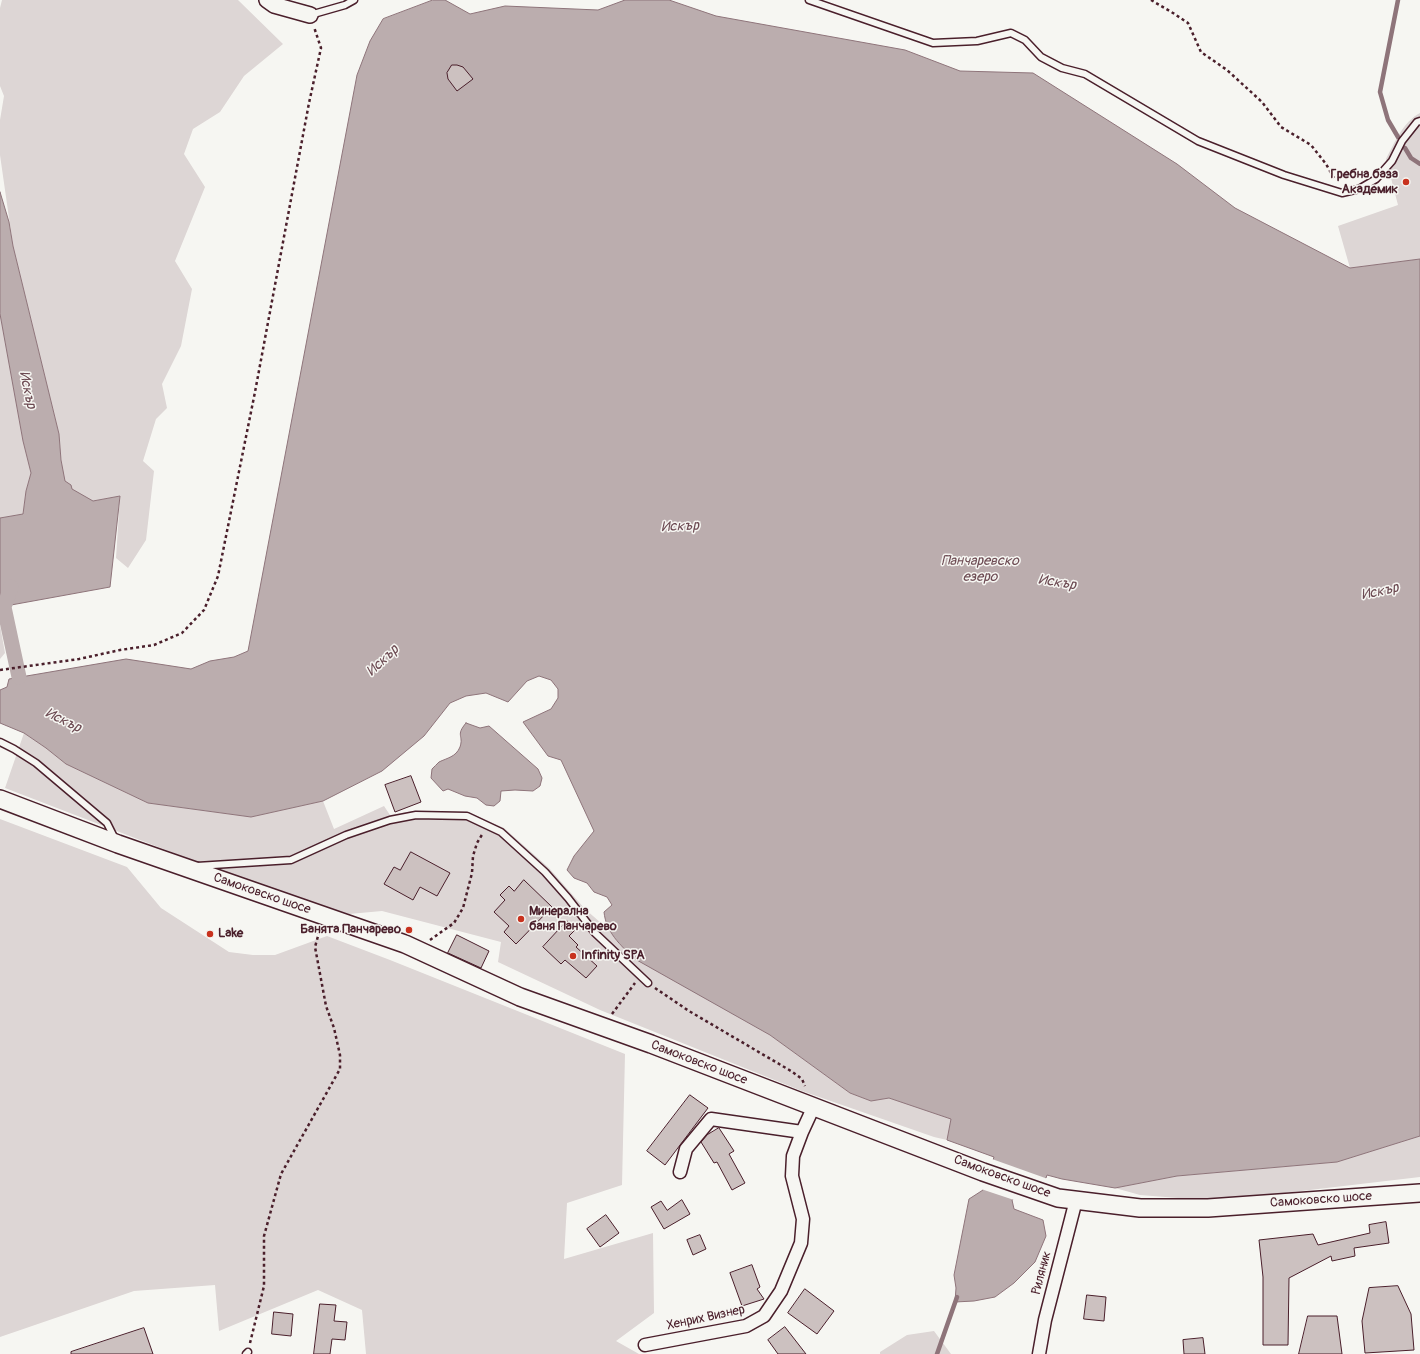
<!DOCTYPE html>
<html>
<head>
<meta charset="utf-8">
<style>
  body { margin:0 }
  canvas { display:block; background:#f6f6f2 }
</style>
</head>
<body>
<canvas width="1420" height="1354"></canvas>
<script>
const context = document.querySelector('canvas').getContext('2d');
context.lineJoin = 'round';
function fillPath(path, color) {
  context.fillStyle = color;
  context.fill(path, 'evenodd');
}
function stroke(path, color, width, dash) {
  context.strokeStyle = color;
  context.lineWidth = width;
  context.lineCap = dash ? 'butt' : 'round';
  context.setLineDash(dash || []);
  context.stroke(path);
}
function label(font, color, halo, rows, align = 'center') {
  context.font = font + ' Pangolin,sans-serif';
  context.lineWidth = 3;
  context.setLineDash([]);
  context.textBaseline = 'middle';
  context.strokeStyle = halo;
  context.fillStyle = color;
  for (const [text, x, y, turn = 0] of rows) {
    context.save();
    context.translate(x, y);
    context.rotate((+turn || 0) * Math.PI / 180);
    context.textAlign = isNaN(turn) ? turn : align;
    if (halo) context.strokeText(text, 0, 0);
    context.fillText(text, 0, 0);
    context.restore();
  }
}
fillPath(new Path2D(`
  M 2,0 L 238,0 L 283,44 L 244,76 L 220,112 L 193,129 L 184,154 L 205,187 L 175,261 L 192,289 L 181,346 L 162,384 L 167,408 L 156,419 L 143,461 L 154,471 L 146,540 L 128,568 L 116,558 L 120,496 L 48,509 L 62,469 L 59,434 L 13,246 L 0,155 L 0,120 L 4,96 L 0,86 L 0,8 Z
  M 1420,113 L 1420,259 L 1350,268 L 1338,226 L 1398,205 L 1386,159 C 1395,142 1403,122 1420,113 Z
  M 0,314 L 23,441 L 31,473 L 26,491 L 23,514 L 0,518 Z
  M 0,625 L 5,653 L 0,659 Z
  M 24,733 L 46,748 L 66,764 L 148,803 L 251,817 L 323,801 L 334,829 L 384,806 L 390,815 L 412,811 L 468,812 L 504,828 L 549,868 L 585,909 L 609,930 L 620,945 L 770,1035 L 850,1093 L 871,1101 L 889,1098 L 952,1119 L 947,1140 L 934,1137 L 802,1091 L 600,1010 L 498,962 L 501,942 L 382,911 L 349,914 L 270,890 L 5,788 Z
  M 0,819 L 127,867 L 161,908 L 229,952 L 253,955 L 275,955 L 327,936 L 390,960 L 625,1054 L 622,1185 L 567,1203 L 564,1259 L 653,1233 L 654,1313 L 616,1341 L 639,1354 L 366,1354 L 362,1310 L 318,1290 L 219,1331 L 215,1285 L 134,1291 L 0,1337 Z
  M 1420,1136 L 1420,1177 L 1216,1201 L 1140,1195 L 1115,1188 L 1177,1176 L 1337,1162 Z
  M 934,1331 L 951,1354 L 880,1354 L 880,1352 L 907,1335 Z`), '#ddd6d5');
const water = new Path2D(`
  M 433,0 L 445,0 L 470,14 L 505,6 L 598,10 L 625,0 L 669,0 L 716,16 L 905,50 L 960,71 L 1033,73 L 1177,164 L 1235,208 L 1350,268 L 1420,259 L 1420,1136 L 1337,1162 L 1177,1176 L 1115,1188 L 1062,1179 L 1047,1175 L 1046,1178 L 1012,1200 L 1014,1209 L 1043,1220 L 1046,1236 L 1035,1262 L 1014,1283 L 995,1297 L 974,1301 L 955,1302 L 956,1288 L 954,1275 L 969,1199 L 983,1190 L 994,1157 L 947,1140 L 951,1119 L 889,1098 L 871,1101 L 850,1093 L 770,1035 L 635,959 C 620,945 606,932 604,912 L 612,905 L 607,897 L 594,892 L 587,883 L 574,878 L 567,870 L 574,856 L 594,831 L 561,760 L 548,756 L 523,722 L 551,709 L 558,698 L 558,689 L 551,680 L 539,676 L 527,681 L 508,702 L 486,693 L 466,696 L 450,703 L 424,736 L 382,771 L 323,801 L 251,817 L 148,803 L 66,764 L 46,748 L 24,733 L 0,723 L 0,690 L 7,687 L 9,679 L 126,659 L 191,669 L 210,661 L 234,657 L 248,651 L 357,75 L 370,41 L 383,19 Z
  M 0,192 L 9,222 L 13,246 L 59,434 L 61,460 L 65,481 L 71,485 L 72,489 L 93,501 L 120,496 L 110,587 L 0,607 L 0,518 L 23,514 L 26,491 L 31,473 L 23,441 L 0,314 Z
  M 466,723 L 480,728 L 489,726 L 538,769 L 542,778 L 540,786 L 533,791 L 515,790 L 501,791 L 500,801 L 494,806 L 486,805 L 477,798 L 465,796 L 448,789 L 443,791 L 431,778 L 432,769 C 434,767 437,764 439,762 C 447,758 456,757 460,747 C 464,735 455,736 466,723 Z`);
fillPath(water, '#bbadae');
stroke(water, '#8e747a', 1);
fillPath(new Path2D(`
  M 992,1159 L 1048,1179 L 1014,1200 L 981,1189 Z`), '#f6f6f2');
stroke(new Path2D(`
  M 1398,137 L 1388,120 L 1380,92 L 1398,0
  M 1405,148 L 1411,158 L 1420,164
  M 937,1354 L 957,1297`), '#8e747a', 4.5);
stroke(new Path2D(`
  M 11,587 L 4,607 L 19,677`), '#bbadae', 15);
const building = new Path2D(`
  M 452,65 L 457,65 L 463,67 L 473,79 L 457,91 L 448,79 L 447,73 Z
  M 411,776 L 421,802 L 395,812 L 385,785 Z
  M 411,852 L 450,873 L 437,896 L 420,887 L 413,900 L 384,884 L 394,867 L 400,870 Z
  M 524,880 L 552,907 L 516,944 L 504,932 L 509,926 L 494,912 L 505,900 L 500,895 L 509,886 L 514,891 Z
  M 567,921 L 576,929 L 569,936 L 578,945 L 576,947 L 597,966 L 586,978 L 565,960 L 561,964 L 543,947 Z
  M 457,935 L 489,951 L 481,968 L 448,953 Z
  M 690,1095 L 708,1108 L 665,1165 L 647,1151 Z
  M 719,1128 L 734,1151 L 729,1154 L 745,1183 L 732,1190 L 717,1162 L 714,1163 L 701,1142 L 707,1135 Z
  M 682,1200 L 690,1214 L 664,1229 L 651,1207 L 661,1201 L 667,1210 Z
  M 606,1215 L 619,1233 L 600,1247 L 587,1229 Z
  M 1386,1222 L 1389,1243 L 1354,1248 L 1355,1256 L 1332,1261 L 1331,1256 L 1289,1278 L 1288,1345 L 1263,1345 L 1263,1277 L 1259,1240 L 1313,1234 L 1318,1245 L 1370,1233 L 1369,1225 Z
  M 700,1235 L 706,1249 L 693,1255 L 687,1240 Z
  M 752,1265 L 760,1287 L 757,1289 L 764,1299 L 742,1306 L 730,1273 Z
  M 1398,1286 L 1411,1314 L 1414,1350 L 1365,1353 L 1362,1321 L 1369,1288 Z
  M 805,1289 L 834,1311 L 817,1334 L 788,1313 Z
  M 1087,1295 L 1106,1297 L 1104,1321 L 1084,1319 Z
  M 320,1304 L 336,1305 L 334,1321 L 347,1322 L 345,1340 L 332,1339 L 330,1354 L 314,1354 Z
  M 274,1312 L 293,1314 L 291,1336 L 272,1334 Z
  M 1308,1316 L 1337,1316 L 1342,1354 L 1299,1354 Z
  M 785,1327 L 806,1354 L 778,1354 L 768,1340 Z
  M 144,1328 L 153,1354 L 71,1354 L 71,1352 Z
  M 1203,1338 L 1205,1354 L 1184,1354 L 1183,1340 Z`);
fillPath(building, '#ccc1c0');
stroke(building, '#4a1f2b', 1);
const service = new Path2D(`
  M 809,0 L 933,43 L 977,41 L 1011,33 L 1025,40 L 1041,57 L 1062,68 L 1085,74 L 1198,141 L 1284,175 L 1342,193 L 1359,189 L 1376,179 L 1392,161 L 1402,141 L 1417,122 L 1420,121
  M 310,15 L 345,5 L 354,0
  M 0,742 L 14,749 L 36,763 L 107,823 L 115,839
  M 197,866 L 291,860 L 346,835 L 390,820 L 416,815 L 467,816 L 501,832 L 545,872 L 568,898 L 595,933 L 648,983
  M 246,1354 L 248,1352`);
const minor = new Path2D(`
  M 680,1172 L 686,1149 L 711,1119 L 802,1132
  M 645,1345 L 746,1326 L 764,1316 L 781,1291 L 801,1243 L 803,1219 L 792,1176 L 793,1156 L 802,1132 L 814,1106
  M 1039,1354 L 1045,1320 L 1076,1200`);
const tertiary = new Path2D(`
  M 267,0 L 274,5 L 310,15`);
const secondary = new Path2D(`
  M 0,799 L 118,844 L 405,944 L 520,997 L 651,1044 L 983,1172 L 1058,1198 L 1140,1208 L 1208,1208 L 1420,1193`);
stroke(service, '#4a1f2b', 9);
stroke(minor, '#4a1f2b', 15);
stroke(tertiary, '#4a1f2b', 18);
stroke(secondary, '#4a1f2b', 20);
stroke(new Path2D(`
  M 1151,0 L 1173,13 L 1188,23 L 1201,52 L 1227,70 L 1262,102 L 1281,127 L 1311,145 L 1326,164 L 1335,180
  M 0,670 L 79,659 L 120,650 L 154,645 L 182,633 L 204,610 L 218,576 L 255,392 L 309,103 L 321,48 L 314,27
  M 430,940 L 454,923 L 463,908 L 472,873 L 473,856 L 477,843 L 483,833
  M 655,988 L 689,1011 L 791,1071 L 802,1079 L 805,1086
  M 612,1014 L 635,983
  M 250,1343 L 264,1286 L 264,1236 L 281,1174 L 340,1069 L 340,1055 L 334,1028 L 326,1006 L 315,947 L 320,929`), '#4a1f2b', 2.5, [3, 3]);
stroke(service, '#f6f6f2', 6);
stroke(minor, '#f6f6f2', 12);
stroke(tertiary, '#f6f6f2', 15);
stroke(secondary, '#f6f6f2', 17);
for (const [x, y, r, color] of [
  [1406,182,4,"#c8321e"],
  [521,919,4,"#c8321e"],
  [409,930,4,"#c8321e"],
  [210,934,4,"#c8321e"],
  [573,956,4,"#c8321e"]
]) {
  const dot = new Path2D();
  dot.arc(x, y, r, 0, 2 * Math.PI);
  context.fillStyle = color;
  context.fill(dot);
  stroke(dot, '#f6f6f2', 1.5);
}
label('bold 13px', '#4a1f2b', '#f6f6f2', [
  ["Гребна база",1398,175,"right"],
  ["Академик",1398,190,"right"],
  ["Минерална",529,912],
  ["баня Панчарево",529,927],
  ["Банята Панчарево",401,930,"right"],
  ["Lake",218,934],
  ["Infinity SPA",581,956]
], 'left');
label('13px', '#4a1f2b', '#f6f6f2', [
  ["Самоковско шосе",262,894,19],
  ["Самоковско шосе",699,1063,21],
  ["Самоковско шосе",1002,1177,20],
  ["Самоковско шосе",1321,1200,-4],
  ["Риляник",1042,1273,-75],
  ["Хенрих Визнер",706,1318,-12]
]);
label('italic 14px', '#6c4a52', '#f6f6f2', [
  ["Искър",27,390,78],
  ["Искър",680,527,-2],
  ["Панчаревско",980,561],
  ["езеро",980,577],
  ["Искър",1057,583,9],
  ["Искър",1380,592,-12],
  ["Искър",383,661,-43],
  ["Искър",63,721,26]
]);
</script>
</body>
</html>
